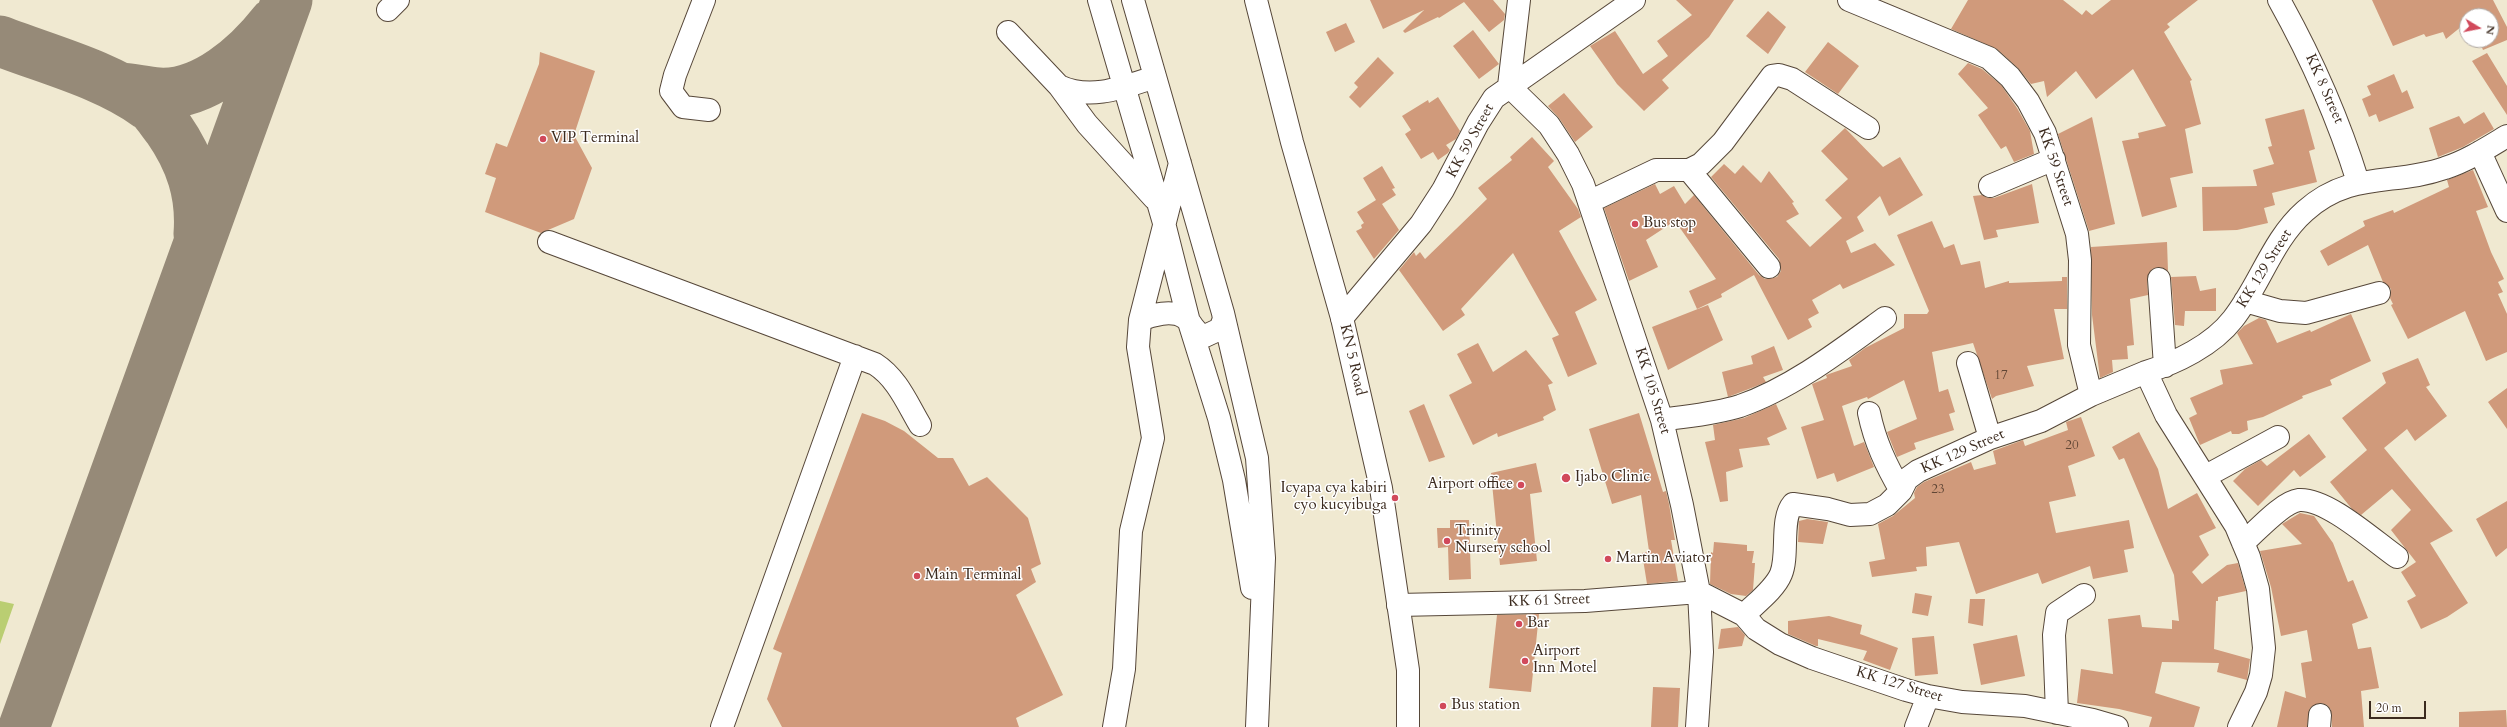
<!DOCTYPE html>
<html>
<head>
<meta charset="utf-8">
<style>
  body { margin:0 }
  #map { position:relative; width:2507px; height:727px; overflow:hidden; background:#f0e9d1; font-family:Cardo,serif }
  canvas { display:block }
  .north { position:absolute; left:2459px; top:8px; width:40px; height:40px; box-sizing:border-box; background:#fff; border:1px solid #b1aaa5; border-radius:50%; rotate:100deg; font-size:11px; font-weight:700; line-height:16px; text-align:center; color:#3b2a1e }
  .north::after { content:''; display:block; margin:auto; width:14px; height:18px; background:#d1495b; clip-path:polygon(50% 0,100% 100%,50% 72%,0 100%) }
  .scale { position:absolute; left:2369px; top:701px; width:57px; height:18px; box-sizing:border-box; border:2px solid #3b2a1e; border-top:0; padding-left:5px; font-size:12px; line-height:14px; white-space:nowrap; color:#3b2a1e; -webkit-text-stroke:3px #fff; paint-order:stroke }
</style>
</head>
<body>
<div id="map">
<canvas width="2507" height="727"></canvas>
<div class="north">N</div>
<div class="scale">20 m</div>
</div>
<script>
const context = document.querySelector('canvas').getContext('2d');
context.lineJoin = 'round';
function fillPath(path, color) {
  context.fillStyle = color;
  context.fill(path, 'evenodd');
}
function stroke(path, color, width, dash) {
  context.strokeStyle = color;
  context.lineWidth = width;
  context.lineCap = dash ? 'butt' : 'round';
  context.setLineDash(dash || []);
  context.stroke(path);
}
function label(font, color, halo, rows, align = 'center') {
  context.font = font + ' Cardo,serif';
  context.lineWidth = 3;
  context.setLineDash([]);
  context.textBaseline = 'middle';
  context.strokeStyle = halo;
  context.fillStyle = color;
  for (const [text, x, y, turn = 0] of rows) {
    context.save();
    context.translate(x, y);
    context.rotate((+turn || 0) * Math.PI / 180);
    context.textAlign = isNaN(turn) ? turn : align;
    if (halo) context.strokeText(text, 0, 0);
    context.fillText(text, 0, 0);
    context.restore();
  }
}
fillPath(new Path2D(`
  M 0,601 L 14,604 L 0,644 Z`), '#bace72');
stroke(new Path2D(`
  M 0,41 C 49,60 105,74 148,105 C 156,110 162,121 168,128 C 191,161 202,194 199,234
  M 121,88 C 133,89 146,92 158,93 C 204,96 248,56 274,23
  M 24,727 L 287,0`), '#968a78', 51);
fillPath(new Path2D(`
  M 1370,0 L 1493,0 L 1505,14 L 1504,20 L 1489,32 L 1464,2 L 1439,18 L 1438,17 L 1405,33 L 1403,31 L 1424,10 L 1383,29 Z
  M 1676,0 L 1734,0 L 1709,37 L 1662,80 L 1669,88 L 1644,111 L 1617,84 L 1590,46 L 1615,31 L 1643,74 L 1668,56 L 1657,41 L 1692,15 Z
  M 1968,0 L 2063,0 L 2082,15 L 2086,10 L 2092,15 L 2111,0 L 2198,0 L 2167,24 L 2170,27 L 2164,32 L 2192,80 L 2190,81 L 2201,124 L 2185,129 L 2193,173 L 2170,178 L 2177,207 L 2142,217 L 2122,141 L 2139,138 L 2138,133 L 2166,126 L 2133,69 L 2096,99 L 2076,71 L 2047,97 L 2044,81 L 2031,84 L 2018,68 L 1997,49 L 1951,29 Z
  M 2372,0 L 2493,0 L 2507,27 L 2507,40 L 2483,50 L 2479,40 L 2491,40 L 2491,16 L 2467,16 L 2467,22 L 2446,39 L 2443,32 L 2426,37 L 2424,34 L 2393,46 Z
  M 1768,11 L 1786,27 L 1768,54 L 1746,36 Z
  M 1346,23 L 1355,42 L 1335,52 L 1326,32 Z
  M 1473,30 L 1499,64 L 1479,79 L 1453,46 Z
  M 1828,42 L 1859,66 L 1838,94 L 1805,72 Z
  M 540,52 L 595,71 L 574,135 L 592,168 L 574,219 L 541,233 L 485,212 L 496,178 L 485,174 L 496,143 L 507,147 L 539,64 Z
  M 2487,53 L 2507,86 L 2507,115 L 2472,61 Z
  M 1378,57 L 1394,73 L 1360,108 L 1349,97 L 1358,87 L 1354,83 Z
  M 1968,63 L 1982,69 L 2001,85 L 2017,108 L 2030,131 L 2034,154 L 2014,162 L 2006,146 L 2001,149 L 1978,115 L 1988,108 L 1958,74 Z
  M 2394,74 L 2402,93 L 2407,90 L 2414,108 L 2379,122 L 2376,114 L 2369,117 L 2362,99 L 2371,95 L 2367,86 Z
  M 1564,93 L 1593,127 L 1575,142 L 1559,118 L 1548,106 Z
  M 1438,97 L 1460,131 L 1456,139 L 1446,145 L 1450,150 L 1448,153 L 1438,160 L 1433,152 L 1421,159 L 1405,134 L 1411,130 L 1402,116 L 1428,100 L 1429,103 Z
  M 2304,109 L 2315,149 L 2309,151 L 2317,182 L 2272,193 L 2275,205 L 2264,208 L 2268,223 L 2237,230 L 2203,231 L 2202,187 L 2257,186 L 2253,170 L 2274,164 L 2268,147 L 2272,146 L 2265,119 Z
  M 2484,112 L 2494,129 L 2463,147 L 2438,157 L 2429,128 L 2459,116 L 2464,124 Z
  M 2092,117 L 2115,224 L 2089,231 L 2058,134 Z
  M 1845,128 L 1883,167 L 1900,157 L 1923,195 L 1889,216 L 1880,196 L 1857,217 L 1864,231 L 1846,241 L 1851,253 L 1875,243 L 1895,265 L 1843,289 L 1840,284 L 1812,300 L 1819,313 L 1808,319 L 1812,327 L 1788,340 L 1754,275 L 1721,294 L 1722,297 L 1697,309 L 1689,291 L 1716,279 L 1675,221 L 1646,240 L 1658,267 L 1629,281 L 1604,208 L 1655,184 L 1660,194 L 1674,186 L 1685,204 L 1694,195 L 1759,275 L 1765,279 L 1777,277 L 1781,271 L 1779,259 L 1711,177 L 1724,164 L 1735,174 L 1743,165 L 1761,183 L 1769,171 L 1794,202 L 1792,203 L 1799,214 L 1786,221 L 1810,247 L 1842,218 L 1825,200 L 1848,179 L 1821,151 Z
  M 1532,137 L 1554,161 L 1548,167 L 1578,209 L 1581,217 L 1559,231 L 1597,300 L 1575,312 L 1597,364 L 1568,377 L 1552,338 L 1559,335 L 1513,253 L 1461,309 L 1465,315 L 1443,331 L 1399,270 L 1414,252 L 1416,256 L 1420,252 L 1425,259 L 1487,199 L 1478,188 L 1512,160 L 1510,157 Z
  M 1382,166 L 1395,188 L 1392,189 L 1396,195 L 1382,204 L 1399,230 L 1374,259 L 1356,231 L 1362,228 L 1361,225 L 1364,223 L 1357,212 L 1376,200 L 1363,178 Z
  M 2473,170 L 2488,207 L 2476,211 L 2491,252 L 2504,279 L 2498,282 L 2503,292 L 2498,294 L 2507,314 L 2507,352 L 2486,361 L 2465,311 L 2408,339 L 2391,305 L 2393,304 L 2390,298 L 2391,289 L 2383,282 L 2368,245 L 2328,266 L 2320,251 L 2365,226 L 2363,221 L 2393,210 L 2394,213 L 2449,187 L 2447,180 Z
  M 2032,184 L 2039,223 L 1996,230 L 1998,237 L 1984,240 L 1973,196 L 1982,195 L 1988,198 L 1994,198 Z
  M 1932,221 L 1944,248 L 1954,244 L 1961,265 L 1980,261 L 1985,288 L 2009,281 L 2009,283 L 2062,281 L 2062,277 L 2067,277 L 2067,309 L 2054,309 L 2064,359 L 2027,366 L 2034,386 L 1996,396 L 1992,399 L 1973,343 L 1932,352 L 1939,392 L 1948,389 L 1955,412 L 1949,414 L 1954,430 L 1914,443 L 1916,449 L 1897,457 L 1887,432 L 1917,419 L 1904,380 L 1868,399 L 1867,397 L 1842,406 L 1854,446 L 1864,442 L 1874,467 L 1837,482 L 1834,473 L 1817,479 L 1801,427 L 1824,420 L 1812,384 L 1827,378 L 1826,375 L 1852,366 L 1849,360 L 1865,348 L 1904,328 L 1904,314 L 1927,314 L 1929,311 L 1897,235 Z
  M 2167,242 L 2168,271 L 2159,267 L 2152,269 L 2147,279 L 2148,295 L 2130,299 L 2134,345 L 2127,346 L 2128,359 L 2112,360 L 2113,372 L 2100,378 L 2092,315 L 2091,247 Z
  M 2196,276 L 2200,291 L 2216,288 L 2216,311 L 2185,311 L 2184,326 L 2175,325 L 2171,277 Z
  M 1708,305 L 1723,340 L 1668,370 L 1652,327 Z
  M 2351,314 L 2371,361 L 2330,380 L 2332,385 L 2302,396 L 2303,398 L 2263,417 L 2247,421 L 2248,430 L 2239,434 L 2232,434 L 2231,431 L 2200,445 L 2189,418 L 2197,414 L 2190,398 L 2223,384 L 2220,370 L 2253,364 L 2237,333 L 2244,326 L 2259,318 L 2266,320 L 2277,343 L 2310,330 L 2311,332 Z
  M 1478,343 L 1493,372 L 1526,350 L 1553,383 L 1548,385 L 1556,410 L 1543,417 L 1544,420 L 1498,437 L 1497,433 L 1473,445 L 1449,395 L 1472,383 L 1457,354 Z
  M 1774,346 L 1783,370 L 1763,377 L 1766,382 L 1754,387 L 1728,397 L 1722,372 L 1753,364 L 1751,356 Z
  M 2418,358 L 2430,385 L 2426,387 L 2447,416 L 2415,441 L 2407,429 L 2384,448 L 2453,531 L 2430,543 L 2468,603 L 2447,617 L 2421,629 L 2407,601 L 2416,596 L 2401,572 L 2416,562 L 2391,530 L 2411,510 L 2392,489 L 2361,515 L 2352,509 L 2330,482 L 2367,450 L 2342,418 L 2386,383 L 2382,373 Z
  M 2507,388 L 2507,429 L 2488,402 Z
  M 1424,404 L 1445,457 L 1429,462 L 1409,411 Z
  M 1776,404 L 1787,429 L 1767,438 L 1770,445 L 1739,449 L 1743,467 L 1726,472 L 1728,501 L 1720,502 L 1705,442 L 1715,440 L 1713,425 L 1744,418 Z
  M 862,413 L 885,421 L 904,431 L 938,458 L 953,458 L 969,486 L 987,477 L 1028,518 L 1041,564 L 1031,569 L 1036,582 L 1016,595 L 1063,695 L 1016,718 L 1019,727 L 782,727 L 767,699 L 782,653 L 773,649 Z
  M 1639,413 L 1663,492 L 1666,491 L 1669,504 L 1675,540 L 1671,540 L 1678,581 L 1647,584 L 1642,553 L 1649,551 L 1641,495 L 1612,504 L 1589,429 Z
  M 2081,417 L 2095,456 L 2068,466 L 2076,496 L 2049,502 L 2056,533 L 2129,520 L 2134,548 L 2124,550 L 2128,572 L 2093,579 L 2090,566 L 2042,584 L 2038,573 L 1976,594 L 1959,542 L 1926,547 L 1927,566 L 1916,567 L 1917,571 L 1872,577 L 1869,562 L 1885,559 L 1878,524 L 1893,516 L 1915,498 L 1914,493 L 1917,487 L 1924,482 L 1971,462 L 1974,470 L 1996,464 L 1993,451 L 2023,440 L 2025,446 L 2068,430 L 2066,422 Z
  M 2139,432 L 2158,469 L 2168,509 L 2197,493 L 2216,528 L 2199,536 L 2209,555 L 2192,572 L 2202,584 L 2227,565 L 2238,563 L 2246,591 L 2218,597 L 2218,601 L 2216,601 L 2214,649 L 2250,659 L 2247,680 L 2217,672 L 2219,663 L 2162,662 L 2155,693 L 2200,707 L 2194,727 L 2149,727 L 2152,717 L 2119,709 L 2077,703 L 2081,669 L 2113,674 L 2108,619 L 2140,615 L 2142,627 L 2172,629 L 2172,620 L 2179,621 L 2174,575 L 2124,458 L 2119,460 L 2112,447 Z
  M 2309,434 L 2326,457 L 2300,477 L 2294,470 L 2258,506 L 2233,481 L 2245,469 L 2261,460 L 2267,466 Z
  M 1536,463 L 1542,492 L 1530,494 L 1537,561 L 1500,565 L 1491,473 Z
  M 2507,501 L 2507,548 L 2496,557 L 2476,519 Z
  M 2300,513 L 2314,516 L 2333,543 L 2348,582 L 2353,580 L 2368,618 L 2352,624 L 2358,649 L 2371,647 L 2379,688 L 2361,691 L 2364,727 L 2332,727 L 2331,710 L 2327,705 L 2321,703 L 2310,708 L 2307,727 L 2277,727 L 2285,691 L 2306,698 L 2301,663 L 2312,661 L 2307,630 L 2281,636 L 2271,587 L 2260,551 L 2302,544 L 2282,524 Z
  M 1807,519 L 1828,522 L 1823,544 L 1798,542 L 1799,521 Z
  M 1450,520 L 1469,520 L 1471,579 L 1449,580 L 1448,547 L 1438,548 L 1437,528 L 1450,528 Z
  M 1714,542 L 1747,545 L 1747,551 L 1754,551 L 1752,563 L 1755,563 L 1753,590 L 1746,596 L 1731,594 L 1710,584 L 1711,552 L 1713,553 Z
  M 1915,593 L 1932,596 L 1928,616 L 1912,613 Z
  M 1970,599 L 1985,599 L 1983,626 L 1968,623 Z
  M 1539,614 L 1531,692 L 1489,688 L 1497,615 Z
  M 1829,616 L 1862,625 L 1860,634 L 1898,648 L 1890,670 L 1863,660 L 1867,651 L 1818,639 L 1818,646 L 1816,646 L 1788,634 L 1788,621 Z
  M 1738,627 L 1745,635 L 1742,646 L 1718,649 L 1721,629 Z
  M 2017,635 L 2025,676 L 1981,685 L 1973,644 Z
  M 1934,636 L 1938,674 L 1915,676 L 1912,638 Z
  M 1653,687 L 1680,688 L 1678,727 L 1651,727 Z
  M 2506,710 L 2507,727 L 2459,727 L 2459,712 Z`), '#d09a7b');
const minor = new Path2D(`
  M 704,0 L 675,75 L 671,91 L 683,107 L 709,110
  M 1099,0 L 1164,223 L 1189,322 L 1219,418 L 1234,480 L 1252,588
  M 1133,0 L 1223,313 L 1257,458 L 1264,558 L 1257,727
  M 1519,0 L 1509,86 L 1549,125 L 1568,154 L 1583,184 L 1662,420 L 1682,505 L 1699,592 L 1702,652 L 1697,727
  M 1849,0 L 1989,58 L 2010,77 L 2028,101 L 2045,133 L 2077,234 L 2080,260 L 2079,345 L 2091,395
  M 2279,0 C 2312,59 2338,118 2358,182
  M 388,10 L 398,0
  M 1008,32 L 1059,86 C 1091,101 1124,87 1155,77
  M 1059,86 L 1087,124 L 1154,198
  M 2480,152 L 2507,211
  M 1689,170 L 1769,267
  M 1990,186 L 2054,159
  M 1589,202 L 1656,170 L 1689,170 L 1701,164 L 1723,142 L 1772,76 L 1779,75 L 1792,79 L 1868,128
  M 549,242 L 875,364 C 897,378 907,403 920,425
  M 2159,279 L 2165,366
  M 2245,301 L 2280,311 L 2306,313 L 2379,293
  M 1342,318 L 1421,224 L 1443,190 L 1478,123 L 1494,98 L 1634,0
  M 1140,320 C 1151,315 1173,309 1185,318 C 1194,324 1193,333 1205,336 L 1220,329 L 1224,319 L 1223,313
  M 1968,363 L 1990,438
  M 1869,413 C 1875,442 1886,465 1901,491
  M 1662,420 C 1688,416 1715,414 1740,406 C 1792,388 1841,350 1885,318
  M 2206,476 L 2278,437
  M 2243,543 C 2256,532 2282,502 2299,500 C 2327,498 2374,541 2397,557
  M 1398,605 L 1585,601 L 1699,592 L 1744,615 L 1756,629 L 1780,644 L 1812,658 L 1906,690 L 1928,696 L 1962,702 L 2025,706 L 2093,720 L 2117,727
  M 1744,615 C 1756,603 1775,589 1781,574 C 1789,555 1780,519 1793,504 L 1828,509 L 1850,515 L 1870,514 L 1887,505 L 1901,491 L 1907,479 L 1918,471 L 1990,438 L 2041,421 L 2091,395 L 2146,372
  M 2057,713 L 2054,635 L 2057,613 L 2084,595
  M 722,727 L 855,356
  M 1114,727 L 1124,669 L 1131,531 L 1153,438 L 1138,347 L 1140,320 L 1180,163
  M 1916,727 L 1928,696
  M 2239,727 L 2256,692 L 2261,675 L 2264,648 L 2258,589 L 2249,557 L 2236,526 L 2166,415 L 2146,372 C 2176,363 2213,345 2233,319 C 2260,285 2272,240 2305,211 C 2351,170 2394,186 2445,168 C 2467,161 2487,148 2507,136
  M 2319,727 L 2320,715`);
const major = new Path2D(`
  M 1256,0 L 1292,142 L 1342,318 L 1381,488 L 1408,670 L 1408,727`);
stroke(minor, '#564739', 24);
stroke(major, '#564739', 24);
stroke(minor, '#fff', 22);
stroke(major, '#fff', 22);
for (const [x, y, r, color] of [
  [543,139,4,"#d1495b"],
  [1635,224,4,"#d1495b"],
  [1566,478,5,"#d1495b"],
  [1521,485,4,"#d1495b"],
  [1395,498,4,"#d1495b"],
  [1447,541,4,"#d1495b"],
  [1608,559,4,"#d1495b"],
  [917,576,4,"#d1495b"],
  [1519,624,4,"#d1495b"],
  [1525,661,4,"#d1495b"],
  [1443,706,4,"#d1495b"]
]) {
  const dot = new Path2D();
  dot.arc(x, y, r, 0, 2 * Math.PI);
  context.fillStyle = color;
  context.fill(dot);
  stroke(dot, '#fff', 1.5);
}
label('13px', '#604635', null, [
  ["17",2001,376],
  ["20",2072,446],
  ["23",1938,490]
]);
label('15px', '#3b2a1e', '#fff', [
  ["KK 8 Street",2324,89,66],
  ["KK 59 Street",1471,141,-61],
  ["KK 59 Street",2055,167,71],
  ["KK 129 Street",2265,269,-58],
  ["KN 5 Road",1352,360,77],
  ["KK 105 Street",1652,391,73],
  ["KK 129 Street",1963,452,-24],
  ["KK 61 Street",1549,601,-2],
  ["KK 127 Street",1899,685,17]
]);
label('15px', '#3b2a1e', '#fff', [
  ["VIP Terminal",551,139],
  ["Bus stop",1643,224],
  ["Ijabo Clinic",1575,478],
  ["Airport office",1513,485,"right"],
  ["Icyapa cya kabiri",1387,489,"right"],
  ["cyo kucyibuga",1387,506,"right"],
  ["Trinity",1455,532],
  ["Nursery school",1455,549],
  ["Martin Aviator",1616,559],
  ["Main Terminal",925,576],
  ["Bar",1527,624],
  ["Airport",1533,652],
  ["Inn Motel",1533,669],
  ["Bus station",1451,706]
], 'left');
</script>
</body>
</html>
